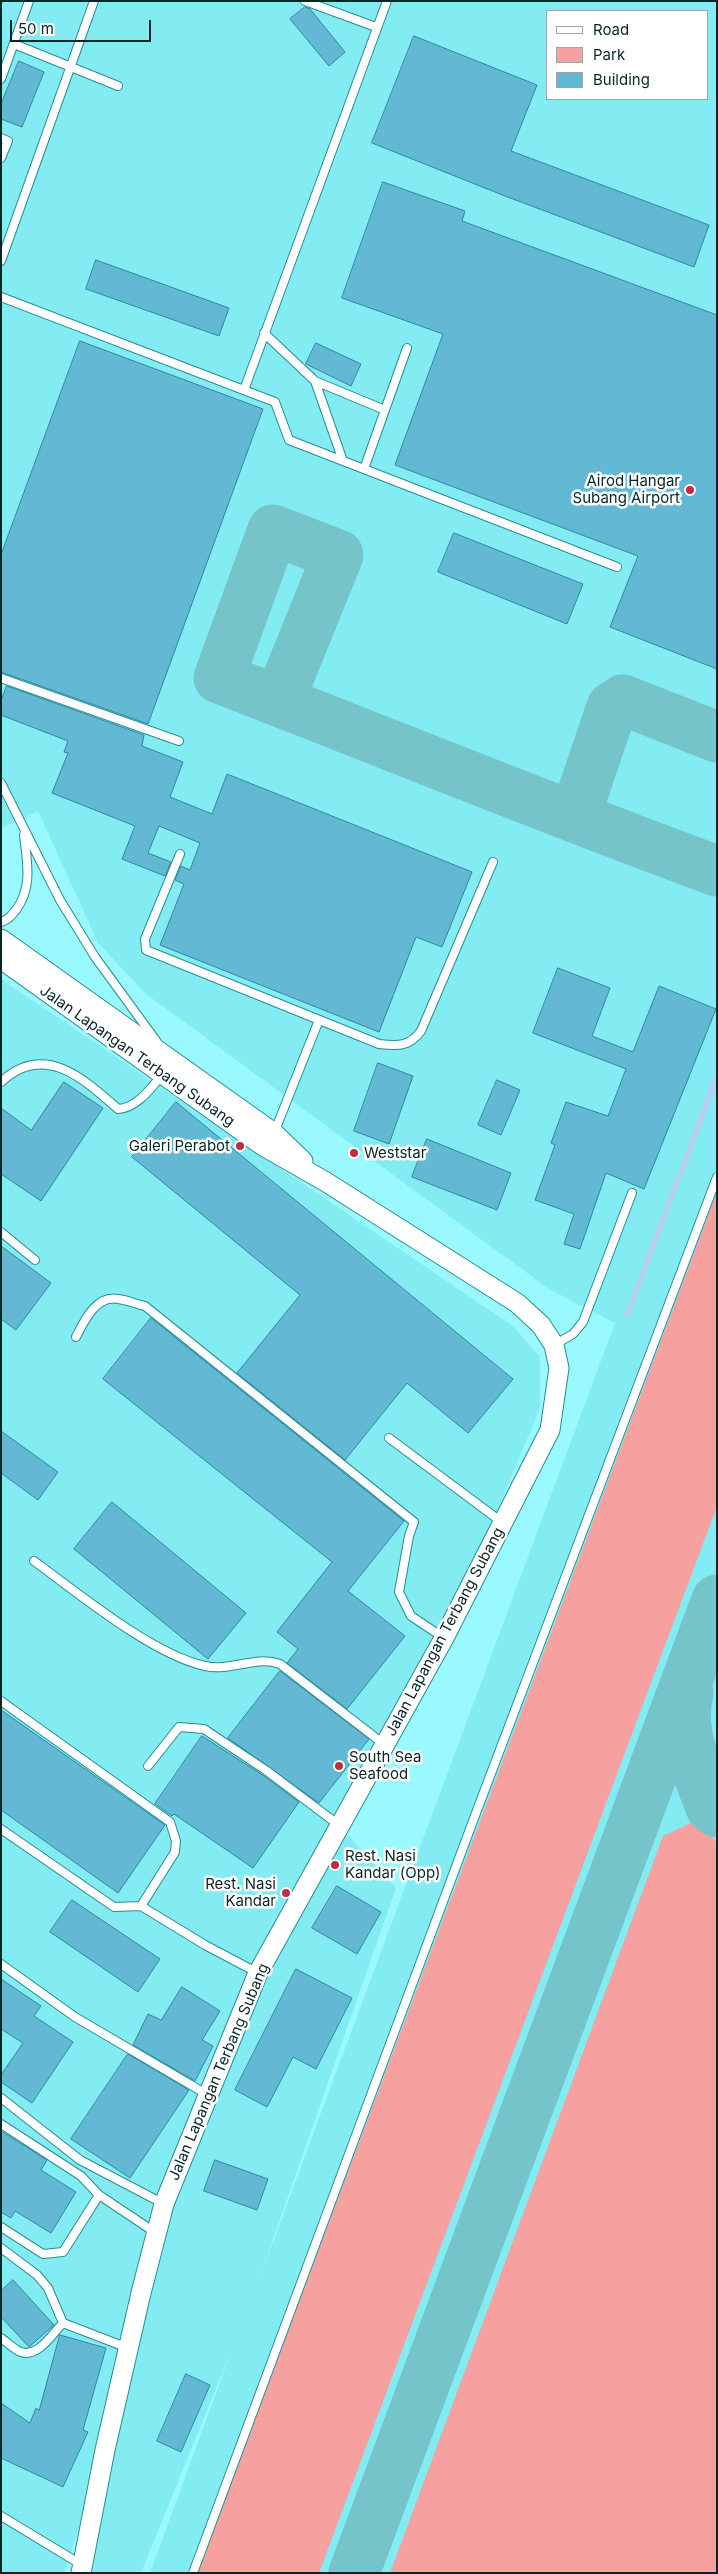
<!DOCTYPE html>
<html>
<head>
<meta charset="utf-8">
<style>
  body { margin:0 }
  #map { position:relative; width:718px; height:2574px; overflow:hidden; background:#99f9ff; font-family:Inter,sans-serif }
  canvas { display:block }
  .frame { position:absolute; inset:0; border:2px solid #062627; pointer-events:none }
  .legend { position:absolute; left:546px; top:10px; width:162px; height:90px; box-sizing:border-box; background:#fff; border:1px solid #9ba8a9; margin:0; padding:6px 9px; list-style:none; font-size:15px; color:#062627 }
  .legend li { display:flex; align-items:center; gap:10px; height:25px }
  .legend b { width:25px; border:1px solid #9ba8a9 }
  .scale { position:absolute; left:10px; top:20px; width:141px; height:22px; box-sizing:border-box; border:2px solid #062627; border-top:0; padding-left:6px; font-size:15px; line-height:18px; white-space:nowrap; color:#062627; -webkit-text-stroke:4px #fff; paint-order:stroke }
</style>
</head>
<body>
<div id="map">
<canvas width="718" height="2574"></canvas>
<div class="frame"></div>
<ul class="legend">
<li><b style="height:6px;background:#fff"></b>Road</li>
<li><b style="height:14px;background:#f6a09f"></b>Park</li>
<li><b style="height:14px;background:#63b9d4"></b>Building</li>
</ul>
<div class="scale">50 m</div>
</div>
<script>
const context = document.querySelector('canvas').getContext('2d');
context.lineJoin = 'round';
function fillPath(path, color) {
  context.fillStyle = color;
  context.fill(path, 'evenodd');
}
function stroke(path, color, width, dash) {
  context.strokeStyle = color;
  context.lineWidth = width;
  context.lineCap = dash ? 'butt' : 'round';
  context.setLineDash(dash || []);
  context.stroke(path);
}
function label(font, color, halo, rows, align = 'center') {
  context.font = font + ' Inter,sans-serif';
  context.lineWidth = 5;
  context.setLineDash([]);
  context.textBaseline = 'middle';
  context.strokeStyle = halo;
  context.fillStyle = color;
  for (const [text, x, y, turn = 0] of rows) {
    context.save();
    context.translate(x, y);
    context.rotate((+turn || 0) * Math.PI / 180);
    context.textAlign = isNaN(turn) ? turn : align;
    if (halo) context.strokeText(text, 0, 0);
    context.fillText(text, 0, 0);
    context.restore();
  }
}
fillPath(new Path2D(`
  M 1,1 L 717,1 L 717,2573 L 150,2573 L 234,2344 L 141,2573 L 80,2573 L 105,2450 L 64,2573 L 1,2573 L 1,979 L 513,1326 L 540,1357 L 540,1408 L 444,1638 L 340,1826 L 396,1888 L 257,2285 L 615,1323 L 549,1289 L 146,994 L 98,943 L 38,811 L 1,828 ZM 547,11 L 707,11 L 707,99 L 547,99 ZM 335,1837 L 204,2111 L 208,2095 Z`), '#82ecf2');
fillPath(new Path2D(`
  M 717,1192 L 717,1506 L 319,2573 L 197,2573 Z
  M 695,1821 L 717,1842 L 717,2573 L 390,2573 L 663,1836 Z`), '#f6a09f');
stroke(new Path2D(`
  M 627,1315 L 717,1076`), '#b8cef1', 5.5);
stroke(new Path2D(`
  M 279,701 L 338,555 L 273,530 L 219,678 C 385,742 550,810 717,871
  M 575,816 L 612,707 L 623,700 L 717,737
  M 688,1693 C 678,1731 698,1772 711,1807 L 717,1812
  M 354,2573 L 717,1600`), '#74c4c9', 51);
const building = new Path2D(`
  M 305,7 L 310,9 L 345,52 L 329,66 L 290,19 Z
  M 414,36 L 537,85 L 511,151 L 709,225 L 694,267 L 505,196 L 372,143 Z
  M 19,61 L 44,72 L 22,127 L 1,119 L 1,104 Z
  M 383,182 L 465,211 L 462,221 L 717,315 L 717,669 L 610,627 L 638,556 L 395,465 L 443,334 L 342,298 Z
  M 96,260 L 229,308 L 219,336 L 86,289 Z
  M 80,341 L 263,409 L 148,724 L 1,672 L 1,555 Z
  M 316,343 L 361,364 L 351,386 L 306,364 Z
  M 454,533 L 583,584 L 567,624 L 438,572 Z
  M 7,686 L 144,735 L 142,746 L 183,762 L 170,797 L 212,814 L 227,774 L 472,872 L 442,947 L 416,937 L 379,1032 L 160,945 L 184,884 L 175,880 L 181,866 L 190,870 L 200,843 L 159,826 L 148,853 L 171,862 L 165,876 L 122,859 L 135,826 L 52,793 L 68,753 L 64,752 L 68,741 L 1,715 L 1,701 Z
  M 558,968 L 610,988 L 592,1036 L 633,1052 L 659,986 L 716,1009 L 644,1189 L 606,1173 L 580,1249 L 564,1244 L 574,1214 L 535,1200 L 555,1145 L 551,1143 L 566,1102 L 608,1116 L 626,1069 L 533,1033 Z
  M 378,1063 L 413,1076 L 389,1144 L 354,1131 Z
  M 497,1080 L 520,1090 L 501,1135 L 478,1125 Z
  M 64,1082 L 103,1108 L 41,1201 L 1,1174 L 1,1108 L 31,1130 Z
  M 176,1102 L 513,1379 L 468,1433 L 407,1383 L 345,1460 L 237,1373 L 300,1295 L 132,1157 Z
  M 427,1139 L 511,1173 L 497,1210 L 412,1177 Z
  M 1,1246 L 51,1283 L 16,1330 L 1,1319 Z
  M 151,1318 L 404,1521 L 348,1591 L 405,1636 L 347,1709 L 287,1663 L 298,1649 L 277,1632 L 332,1562 L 103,1379 Z
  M 1,1431 L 58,1472 L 38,1500 L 1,1473 Z
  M 112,1502 L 246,1613 L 208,1659 L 74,1549 Z
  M 280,1671 L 369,1739 L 319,1803 L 228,1738 Z
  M 1,1710 L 165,1825 L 118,1893 L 1,1810 Z
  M 202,1736 L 264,1776 L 299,1802 L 253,1868 L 174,1814 L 172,1816 L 155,1804 Z
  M 337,1886 L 381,1912 L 357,1954 L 312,1928 Z
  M 72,1900 L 160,1959 L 138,1992 L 50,1932 Z
  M 296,1969 L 352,1998 L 316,2069 L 293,2057 L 267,2107 L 235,2090 Z
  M 1,1979 L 41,2006 L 34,2016 L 73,2042 L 32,2103 L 1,2082 L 1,2075 L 23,2043 L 1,2029 Z
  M 182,1987 L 220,2011 L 202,2040 L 213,2046 L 195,2081 L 133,2045 L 148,2014 L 161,2020 Z
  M 128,2054 L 189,2090 L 130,2178 L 71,2139 Z
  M 1,2131 L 47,2160 L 41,2170 L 76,2192 L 51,2233 L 15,2211 L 11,2218 L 1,2212 Z
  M 215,2160 L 268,2179 L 257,2210 L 204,2191 Z
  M 13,2280 L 54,2325 L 29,2347 L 1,2317 L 1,2291 Z
  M 60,2335 L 106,2348 L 83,2430 L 88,2432 L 63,2487 L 1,2458 L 1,2403 L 30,2423 L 36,2408 L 39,2410 Z
  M 186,2374 L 210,2385 L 181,2452 L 157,2441 Z`);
fillPath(building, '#63b9d4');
stroke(building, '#2e88a2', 1);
const service = new Path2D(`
  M 305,1 L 376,27
  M 14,44 L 118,86
  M 1,79 L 29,1
  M 1,138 L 8,141 L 1,158
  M 1,261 L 94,1
  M 1,297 L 275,402 L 289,440 L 617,567
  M 264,333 L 315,381 L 343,461
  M 315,381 L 385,410
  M 244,390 L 387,1
  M 364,469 L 407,348
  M 1,678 L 179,741
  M 1,783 L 60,900 L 95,957 L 157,1042
  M 180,854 L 145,939 L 146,950 L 379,1044 C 398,1046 409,1047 421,1031 L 493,862
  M 1,922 C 9,919 11,916 16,910 C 33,887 27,862 24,835
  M 1,1082 C 44,1042 83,1078 118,1109 C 137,1108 151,1088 162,1075
  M 274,1133 L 319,1020
  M 1,1232 L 35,1260
  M 76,1337 C 84,1321 96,1295 118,1299 C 127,1300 136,1304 145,1306 L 414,1522 L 409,1536 L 399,1592 L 411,1616 L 444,1638
  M 554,1345 L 573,1334 L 583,1322 L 632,1193
  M 389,1438 L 503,1523
  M 34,1561 C 78,1593 153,1655 205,1666 C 231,1672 255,1655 280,1664 L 385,1745
  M 1,1701 L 170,1822 L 176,1841 L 175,1852 L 141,1906 L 114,1907 L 1,1829
  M 148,1766 L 179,1727 L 204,1729 L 267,1771 L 340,1826
  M 141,1906 L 205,1945 L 258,1973
  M 1,1964 L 75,2017 L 208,2095
  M 1,2098 L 80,2160 L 164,2204
  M 1,2124 L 81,2176 L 99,2195
  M 1,2227 L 43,2254 L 63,2252 L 99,2195 L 156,2233
  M 1,2248 L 37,2275 L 48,2288 L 63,2323 L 128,2348
  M 1,2338 C 7,2342 15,2350 21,2352 C 38,2358 53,2333 63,2323
  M 1,2516 L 82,2565
  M 193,2573 L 473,1821 L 717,1177`);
const tertiary = new Path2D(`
  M 1,939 L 274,1133 L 303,1161
  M 1,959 L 263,1146 L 326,1182 L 517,1303 L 541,1325 L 554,1345 L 559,1368 L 550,1430 L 444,1638 L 258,1973 L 164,2204 L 141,2293 L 105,2450 L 81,2573`);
stroke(service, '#268e94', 10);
stroke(tertiary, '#268e94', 21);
stroke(service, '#fff', 8);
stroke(tertiary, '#fff', 19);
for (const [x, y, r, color] of [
  [690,490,5,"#bf2e3e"],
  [240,1146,5,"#bf2e3e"],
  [354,1153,5,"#bf2e3e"],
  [339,1766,5,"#bf2e3e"],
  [335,1865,5,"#bf2e3e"],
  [286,1893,5,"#bf2e3e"]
]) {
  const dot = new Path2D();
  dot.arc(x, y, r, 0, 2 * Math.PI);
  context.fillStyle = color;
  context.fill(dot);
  stroke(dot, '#fff', 2);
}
label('15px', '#062627', '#fff', [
  ["Airod Hangar",680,481],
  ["Subang Airport",680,498],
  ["Galeri Perabot",230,1146],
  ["Weststar",364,1153,"left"],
  ["South Sea",349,1757,"left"],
  ["Seafood",349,1774,"left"],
  ["Rest. Nasi",345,1856,"left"],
  ["Kandar (Opp)",345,1873,"left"],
  ["Rest. Nasi",276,1884],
  ["Kandar",276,1901]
], 'right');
label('15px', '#062627', '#fff', [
  ["Jalan Lapangan Terbang Subang",137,1056,35],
  ["Jalan Lapangan Terbang Subang",445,1632,-62],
  ["Jalan Lapangan Terbang Subang",219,2072,-67]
]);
</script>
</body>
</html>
